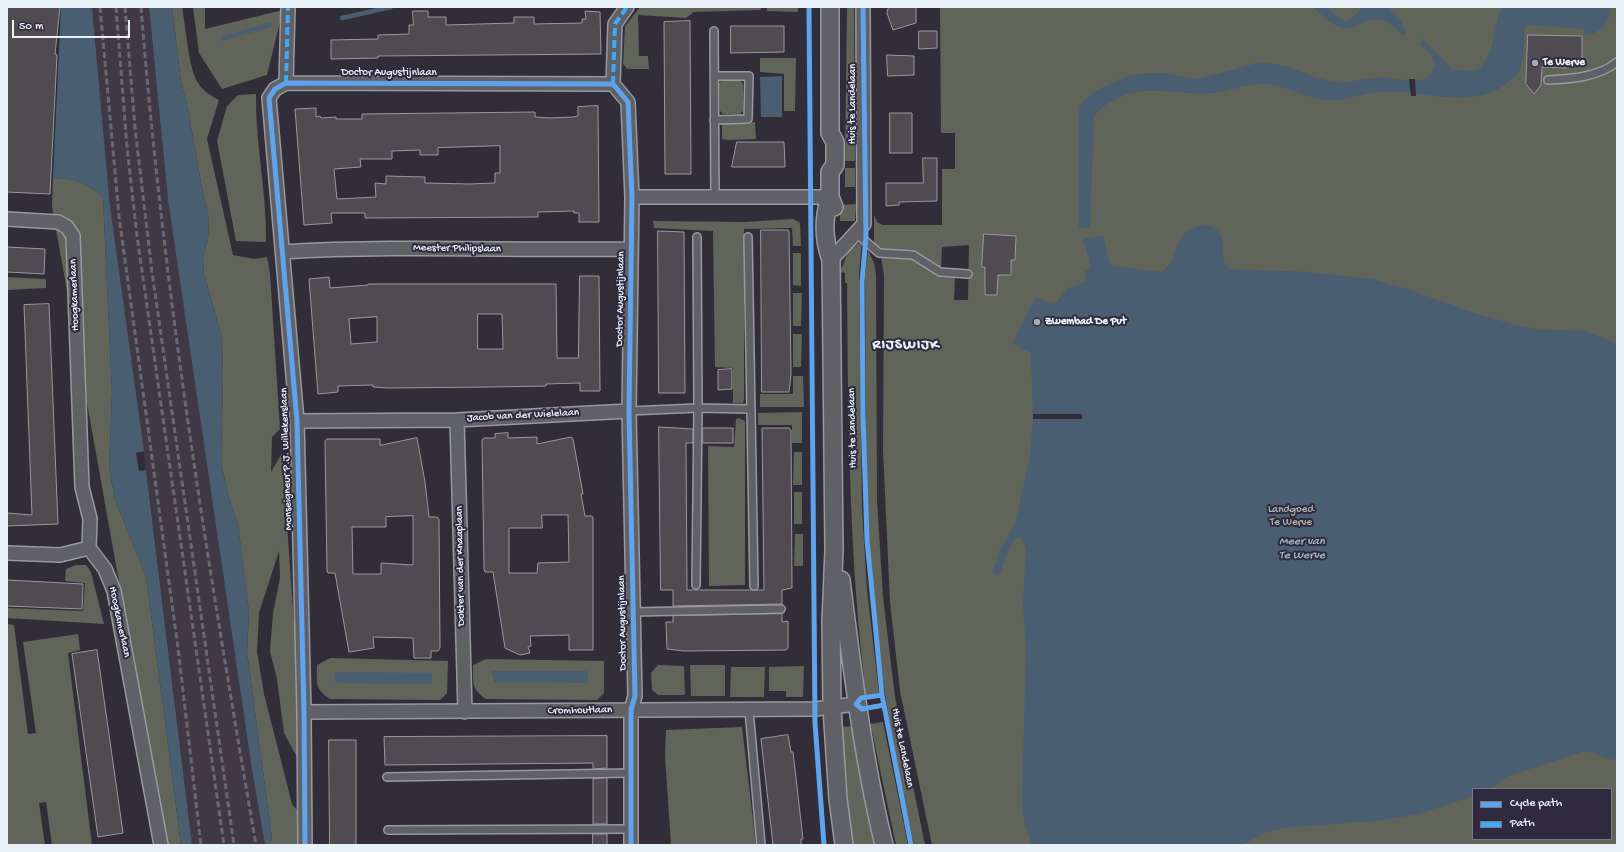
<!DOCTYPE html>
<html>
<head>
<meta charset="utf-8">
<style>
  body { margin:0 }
  #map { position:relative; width:1624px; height:852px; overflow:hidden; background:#312e39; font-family:"Gochi Hand",sans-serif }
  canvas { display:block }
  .frame { position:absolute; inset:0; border:8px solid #e8f1f8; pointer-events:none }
  .legend { position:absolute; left:1472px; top:788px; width:140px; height:52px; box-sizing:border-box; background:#2f2a3d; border:1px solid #797a88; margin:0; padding:5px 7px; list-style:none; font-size:12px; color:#e8f1f8 }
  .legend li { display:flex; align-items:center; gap:8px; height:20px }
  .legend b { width:20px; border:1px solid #797a88 }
  .scale { position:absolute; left:12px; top:20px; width:118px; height:18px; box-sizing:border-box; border:2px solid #e8f1f8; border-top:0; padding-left:5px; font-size:12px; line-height:14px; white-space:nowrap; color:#e8f1f8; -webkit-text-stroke:3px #2f2a3d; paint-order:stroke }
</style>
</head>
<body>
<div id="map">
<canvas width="1624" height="852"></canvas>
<div class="frame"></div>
<ul class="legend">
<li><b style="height:5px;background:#60a3ed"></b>Cycle path</li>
<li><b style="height:5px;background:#3fa9f5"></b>Path</li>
</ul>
<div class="scale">50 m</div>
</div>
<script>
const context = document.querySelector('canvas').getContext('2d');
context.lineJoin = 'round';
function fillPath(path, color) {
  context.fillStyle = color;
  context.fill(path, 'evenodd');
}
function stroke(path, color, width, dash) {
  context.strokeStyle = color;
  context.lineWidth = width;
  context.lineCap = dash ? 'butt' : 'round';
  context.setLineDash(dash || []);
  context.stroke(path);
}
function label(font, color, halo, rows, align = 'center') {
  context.font = font + ' "Gochi Hand",sans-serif';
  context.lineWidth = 4;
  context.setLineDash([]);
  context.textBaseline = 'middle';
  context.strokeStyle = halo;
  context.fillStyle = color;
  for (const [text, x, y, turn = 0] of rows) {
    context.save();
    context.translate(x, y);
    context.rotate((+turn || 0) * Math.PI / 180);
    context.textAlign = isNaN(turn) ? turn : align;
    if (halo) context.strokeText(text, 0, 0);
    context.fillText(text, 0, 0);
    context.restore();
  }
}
fillPath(new Path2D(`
  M 92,7 L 149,7 L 168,200 L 252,770 L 265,845 L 192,845 L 151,507 L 110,206 Z`), '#403845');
fillPath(new Path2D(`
  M 172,7 L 182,7 C 186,27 188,67 198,83 C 203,91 211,96 219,100 L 207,139 L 233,255 L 254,259 L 267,257 L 270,273 L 280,429 L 272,437 L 271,472 L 282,453 L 296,653 L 298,759 L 284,733 L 277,679 L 270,651 L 273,613 L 280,578 L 279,551 L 259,613 L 257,652 L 264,694 L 292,804 L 299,812 L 297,845 L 269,845 L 272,839 L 247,652 L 249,613 L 238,525 L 228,495 L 221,461 L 223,376 L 222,338 L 204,274 L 203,257 L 208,239 L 209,219 L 201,183 L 188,109 L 181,82 Z
  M 193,7 L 205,7 L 205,29 L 283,10 L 267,75 L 222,89 L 199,53 Z
  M 640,7 L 761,7 L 761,10 L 694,12 L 686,18 L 638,15 L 639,56 L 648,56 L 649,69 L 627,69 L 623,64 L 625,26 Z
  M 767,7 L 798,7 L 798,12 L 767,11 Z
  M 847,7 L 854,7 L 855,161 L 845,161 Z
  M 940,7 L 1617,7 L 1617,845 L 932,845 L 900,691 L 890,602 L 883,450 L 884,275 L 881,258 L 913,259 L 937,275 L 955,278 L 954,300 L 968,300 L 969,245 L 942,247 L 941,269 L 917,252 L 878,249 L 874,246 L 874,215 L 877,222 L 882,225 L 942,225 L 942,169 L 955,169 L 955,133 L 941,133 ZM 1473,789 L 1611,789 L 1611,839 L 1473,839 Z
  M 760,58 L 796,58 L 795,111 L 784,111 L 784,74 L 760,72 Z
  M 722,80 L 740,80 L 743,84 L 743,111 L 740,114 L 723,114 L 720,111 L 719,83 Z
  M 256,94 C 255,144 267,192 266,242 L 236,241 L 217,141 L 227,106 L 238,95 Z
  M 755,122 L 756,139 L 728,140 L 722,139 L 722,123 Z
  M 845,168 L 855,168 L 855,187 L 845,187 Z
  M 53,178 C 77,179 84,181 103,197 L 112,393 L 109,467 L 115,500 L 146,576 L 181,845 L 166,845 L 52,207 Z
  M 856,204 L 855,221 L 840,221 L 840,205 Z
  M 793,219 L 800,223 L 801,246 L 793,246 L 792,228 L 744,229 L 744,399 L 743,403 L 733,403 L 733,368 L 715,367 L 713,231 L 654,228 L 653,221 L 744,222 Z
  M 862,241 L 859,274 L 862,508 L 867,590 L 879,693 L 860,696 L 864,678 C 849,547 848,416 847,283 L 845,283 L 845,273 L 840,272 L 849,250 Z
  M 868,250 L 874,263 L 876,275 L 877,500 L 883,597 L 895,697 L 925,845 L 914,845 C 892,750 877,655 870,558 C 864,464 866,370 865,276 Z
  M 793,253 L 801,253 L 801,286 L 793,285 Z
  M 7,277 L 46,279 L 46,288 L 7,290 Z
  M 793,293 L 802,293 L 801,326 L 793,326 Z
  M 793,334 L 802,334 L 801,367 L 793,367 Z
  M 793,376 L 803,376 L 804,407 L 760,407 L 760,394 L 793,394 Z
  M 802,412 L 802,443 L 792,443 L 792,425 L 758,425 L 758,413 Z
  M 739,418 L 745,421 L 745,585 L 709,586 L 708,446 L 734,447 L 736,419 Z
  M 794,452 L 802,452 L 802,485 L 793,485 Z
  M 794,492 L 802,492 L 802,524 L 794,524 Z
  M 795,534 L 803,534 L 803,566 L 794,566 Z
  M 76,565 L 86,565 L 91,572 L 104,624 L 7,618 L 7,608 L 83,611 L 85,583 L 65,581 L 66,569 Z
  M 7,624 L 14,625 L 28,734 L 36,733 L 23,642 L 78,634 L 80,650 L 68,653 L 92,845 L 52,845 L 46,802 L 39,803 L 45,845 L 7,845 Z
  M 330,658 L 448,661 L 447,693 L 440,700 L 330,699 C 314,689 317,682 317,665 Z
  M 486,659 L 604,661 L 604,693 L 597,700 L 486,699 C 471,689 473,682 473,665 ZM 492,671 L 588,671 L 495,682 Z
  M 658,665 L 684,666 L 685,695 L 658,695 L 652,690 L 651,673 Z
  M 690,665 L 725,665 L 725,696 L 691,696 Z
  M 804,666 L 803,697 L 786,697 L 786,691 L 769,691 L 769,667 Z
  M 731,667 L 765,667 L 764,697 L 730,697 Z
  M 883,722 L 908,845 L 896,845 L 872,731 L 871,731 L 870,724 Z
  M 854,726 L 877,845 L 851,845 L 840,727 Z
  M 742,727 L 756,845 L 671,845 L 665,756 L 666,730 Z`), '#606459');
fillPath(new Path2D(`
  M 61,7 L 92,7 L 110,206 L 144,451 L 136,453 L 139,471 L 146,470 L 192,845 L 181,845 L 146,576 L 115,500 L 109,467 L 112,393 L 103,197 C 84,181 76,179 53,178 Z
  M 149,7 L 172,7 L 181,82 L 188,109 L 201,183 L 209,219 L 208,239 L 203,257 L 204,274 L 222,338 L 223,376 L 221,461 L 228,495 L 238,525 L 249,613 L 247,652 L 272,839 L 269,845 L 265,845 L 252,770 L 168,200 Z
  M 1312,7 L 1327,7 C 1347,26 1344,24 1364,7 L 1388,8 L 1400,19 L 1406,33 L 1404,36 C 1398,32 1394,25 1387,22 C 1367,12 1360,31 1343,28 C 1330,26 1323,14 1312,7 Z
  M 1502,7 L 1611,7 C 1610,23 1600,33 1585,36 L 1584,29 L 1525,25 C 1524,36 1524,66 1518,73 C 1478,117 1427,88 1377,92 C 1359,94 1343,102 1324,100 C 1303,97 1283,84 1263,84 C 1246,83 1229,92 1212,93 C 1175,96 1143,81 1109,103 C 1102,107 1097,111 1094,118 L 1090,228 L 1079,228 L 1079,109 L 1083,101 L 1096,91 L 1125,77 L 1143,73 L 1164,73 L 1197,79 L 1262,62 L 1285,66 L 1317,78 L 1339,83 L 1381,77 L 1410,81 L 1421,80 L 1431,75 L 1435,66 L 1431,54 L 1420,45 L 1423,39 L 1452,69 L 1465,71 L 1477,70 L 1482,66 L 1490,52 L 1499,14 Z
  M 782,76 L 782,117 L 761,117 L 760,77 Z
  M 1208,225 C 1234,235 1215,255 1229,269 L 1310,272 L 1372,279 L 1410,290 L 1477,314 L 1516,325 L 1534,329 L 1586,331 L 1617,344 L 1617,760 C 1604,760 1594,750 1582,752 L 1508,776 L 1491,789 L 1473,789 L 1473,796 L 1419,814 L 1377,821 L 1291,827 L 1266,832 L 1242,845 L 1032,845 L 1025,825 L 1022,802 L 1026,649 L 1023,604 L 1026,548 L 1021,538 L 1016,537 L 1007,553 L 1000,574 L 996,575 L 993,572 L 1000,549 L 1015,524 L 1030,456 L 1033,419 L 1031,353 L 1012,343 L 1036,297 L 1054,305 L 1068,288 L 1086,282 L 1085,270 L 1090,269 L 1089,259 L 1083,239 L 1103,236 L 1109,262 L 1114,266 L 1160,272 C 1182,264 1168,227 1208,225 Z
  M 492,671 L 588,671 L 588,683 L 495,682 Z
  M 335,672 L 432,673 L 431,684 L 335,683 Z`), '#4a5e71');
fillPath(new Path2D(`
  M 1409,79 L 1415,79 L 1416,96 L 1411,96 Z
  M 1033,414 L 1082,414 L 1082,419 L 1033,419 Z`), '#312e39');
stroke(new Path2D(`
  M 342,18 L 391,7
  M 223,38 L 270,25`), '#4a5e71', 4.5);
const building = new Path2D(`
  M 7,7 L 60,7 L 55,54 L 57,55 L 50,194 L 7,192 Z
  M 889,7 L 916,7 L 916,23 L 893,30 L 887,13 Z
  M 413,11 L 428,11 L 428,17 L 446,17 L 446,25 L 514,23 L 514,17 L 534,17 L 534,24 L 582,23 L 582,19 L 586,19 L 585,11 L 600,12 L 601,54 L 378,56 L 378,58 L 331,59 L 331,40 L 378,39 L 378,35 L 409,34 L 409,25 L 413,25 Z
  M 690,21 L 691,174 L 665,174 L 664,22 Z
  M 731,26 L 784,26 L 784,52 L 731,53 Z
  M 919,31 L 937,31 L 937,48 L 919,49 Z
  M 1528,35 L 1582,36 L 1582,63 L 1566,63 L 1566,68 L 1542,67 L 1541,85 L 1534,94 L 1526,84 Z
  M 887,55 L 914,56 L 914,75 L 888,76 Z
  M 598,106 L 599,222 L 579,222 L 579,213 L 574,213 L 574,211 L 538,212 L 538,217 L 365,218 L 365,213 L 331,213 L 332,223 L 304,225 L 295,109 L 316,108 L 316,117 L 320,116 L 321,118 L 336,117 L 336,119 L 362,119 L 362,114 L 535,112 L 535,117 L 549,118 L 573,117 L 578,116 L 578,107 ZM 500,146 L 500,173 L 495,173 L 495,183 L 470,184 L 425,183 L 425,177 L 386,176 L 386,184 L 375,183 L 376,197 L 337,199 L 334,169 L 361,167 L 360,159 L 392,159 L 392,151 L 420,150 L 420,155 L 438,155 L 438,148 Z
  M 890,113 L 912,113 L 912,153 L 890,153 Z
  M 737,142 L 784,142 L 785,167 L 732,167 Z
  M 923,158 L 937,158 L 937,201 L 899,202 L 899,205 L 886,206 L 886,183 L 923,183 Z
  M 761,230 L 788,230 L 789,232 L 791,374 L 789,392 L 762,392 Z
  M 658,231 L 684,232 L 685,393 L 659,393 Z
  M 984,234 L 1016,236 L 1015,260 L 1011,260 L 1011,275 L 998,275 L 997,295 L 985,295 L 985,267 L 982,267 Z
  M 7,247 L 45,249 L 44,274 L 7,272 Z
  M 580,276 L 599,276 L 600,391 L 580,391 L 580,383 L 546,384 L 546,386 L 491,387 L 388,388 L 373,387 L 373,385 L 338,386 L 338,392 L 318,394 L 309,279 L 329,277 L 330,288 L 368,285 L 368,284 L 556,284 L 557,358 L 578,358 ZM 478,314 L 502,314 L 503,349 L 478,349 ZM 377,317 L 377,342 L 351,344 L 349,319 Z
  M 49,304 L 58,524 L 7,526 L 7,513 L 32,515 L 24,305 Z
  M 732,369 L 732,389 L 718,390 L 718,370 Z
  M 659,427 L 693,429 L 693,443 L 686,443 L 687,590 L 764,590 L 762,428 L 789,428 L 791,430 L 792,588 L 782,590 L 782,604 L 673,606 L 673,590 L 661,590 Z
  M 703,428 L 733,428 L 733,443 L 703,443 Z
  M 508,433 L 508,438 L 537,437 L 537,444 L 571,437 L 573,439 L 583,494 L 581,494 L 585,516 L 592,516 L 593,518 L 593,650 L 569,650 L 569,635 L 530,636 L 531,646 L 528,647 L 530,653 L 520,655 L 505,648 L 493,572 L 485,572 L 484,569 L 482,440 L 484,438 L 495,438 L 495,434 ZM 542,515 L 568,515 L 569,562 L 538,563 L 537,573 L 509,573 L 509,528 L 542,528 Z
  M 417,438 L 425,482 L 429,517 L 437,517 L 439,519 L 440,648 L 438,651 L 431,651 L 431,658 L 414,658 L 413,638 L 373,637 L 374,648 L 349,652 L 335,573 L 328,573 L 327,571 L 325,441 L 327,439 L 380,439 L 380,445 ZM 413,516 L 413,565 L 381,563 L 381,574 L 353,574 L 352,527 L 386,527 L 386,517 Z
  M 7,580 L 83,584 L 82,609 L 7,606 Z
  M 782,614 L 782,622 L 788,621 L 788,648 L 786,650 L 684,651 L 667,649 L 666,622 L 673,622 L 673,616 Z
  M 97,650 L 123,833 L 98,837 L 72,654 Z
  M 788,735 L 791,752 L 793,752 L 803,839 L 801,839 L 801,845 L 773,845 L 761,739 Z
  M 607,736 L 607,768 L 593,769 L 593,763 L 385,765 L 384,737 Z
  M 329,740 L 356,740 L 356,845 L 330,845 Z
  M 607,778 L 607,824 L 593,824 L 593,779 Z
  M 593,834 L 607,834 L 607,845 L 593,845 Z`);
fillPath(building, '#504b50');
stroke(building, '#98999f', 1);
const service = new Path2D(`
  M 714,31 L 715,197
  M 1548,80 C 1571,79 1599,77 1617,62
  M 714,120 L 748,119 L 749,76 L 715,76
  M 856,233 L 879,253 L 913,255 L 940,272 L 968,274
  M 748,237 L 754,586
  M 629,411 L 698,408 L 750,409
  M 696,585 L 698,408 L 697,237
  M 633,612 L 781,609
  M 749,710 L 761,845
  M 387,777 L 630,773
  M 388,830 L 631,829`);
const minor = new Path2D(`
  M 286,83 L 288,7
  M 613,84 L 615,24 L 627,7
  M 632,197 L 830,197
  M 7,219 L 58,222 L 67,227 L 73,236 L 82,487 L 90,519 L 89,548 L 105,569 L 114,591 L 161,845
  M 283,252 C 399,245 515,251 631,249
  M 831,260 L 864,224 L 863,7
  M 457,420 L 465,712
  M 297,421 L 457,420 L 629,411
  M 7,553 L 60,555 L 89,548
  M 304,712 L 815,709 L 856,704
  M 305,845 L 304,712 L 297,421 L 269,98 L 275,89 L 286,83 L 613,84 L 628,102 L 632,197 L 629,411 L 635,696 L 631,710 L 631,845`);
const tertiary = new Path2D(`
  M 830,7 L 830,133 L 835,142 L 835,165 L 830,172 L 830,197 L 834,207
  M 830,197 C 823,219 823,238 831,260 L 834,550 L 831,621 L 832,708 L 838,799 L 844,845
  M 841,580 C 852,669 863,758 884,845`);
stroke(service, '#98999f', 10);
stroke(minor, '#98999f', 16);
stroke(tertiary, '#98999f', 20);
stroke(service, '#606067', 7);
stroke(minor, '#606067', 13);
stroke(tertiary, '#606067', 17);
stroke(new Path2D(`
  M 100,7 L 119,216 L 178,648 L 201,845
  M 116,7 L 127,147 L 137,236 L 224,845
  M 125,7 L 135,128 L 152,272 L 234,845
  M 141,7 C 163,288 208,567 256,845`), '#68686f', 3, [6, 3]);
stroke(new Path2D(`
  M 286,83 L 288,7
  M 613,84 L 615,24 L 627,7`), '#3fa9f5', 4, [8, 4]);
stroke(new Path2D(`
  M 809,7 L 815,723 L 824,845
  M 863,7 L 866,236 L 862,282 L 863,416 L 867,540 L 882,695 L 911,845
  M 882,695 L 861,698 L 856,704 L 862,709 L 884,705
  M 305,845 L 304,712 L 297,421 L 269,98 L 275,89 L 286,83 L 613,84 L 628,102 L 632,197 L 629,411 L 635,696 L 631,710 L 631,845`), '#60a3ed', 5);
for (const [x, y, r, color] of [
  [1535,63,4,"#a8adb5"],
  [1037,322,4,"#a8adb5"]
]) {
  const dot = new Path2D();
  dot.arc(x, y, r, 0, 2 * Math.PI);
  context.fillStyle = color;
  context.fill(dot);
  stroke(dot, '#2f2a3d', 1.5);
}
label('bold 11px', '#e8f1f8', '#2f2a3d', [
  ["Te Werve",1543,63],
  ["Zwembad De Put",1045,322]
], 'left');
label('11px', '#e8f1f8', '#2f2a3d', [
  ["Doctor Augustijnlaan",389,73],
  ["Huis te Landelaan",853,104,-90],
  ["Meester Philipslaan",457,249,1],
  ["Hoogkamerlaan",75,295,-92],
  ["Doctor Augustijnlaan",621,299,-89],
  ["Jacob van der Wielelaan",523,416,-3],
  ["Huis te Landelaan",853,428,-91],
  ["Monseigneur P.J. Willekenslaan",287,459,-92],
  ["Dokter van der Knaaplaan",461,566,-91],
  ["Hoogkamerlaan",119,622,78],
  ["Doctor Augustijnlaan",623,623,-91],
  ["Cromhoutlaan",580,711,-1],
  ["Huis te Landelaan",902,748,79]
]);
label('11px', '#aeb5b3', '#2f2a3d', [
  ["Landgoed",1291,510],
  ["Te Werve",1291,523]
]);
label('italic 12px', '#aab8c4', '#2f2a3d', [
  ["Meer van",1302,542],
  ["Te Werve",1302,556]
]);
context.letterSpacing = '1px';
label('bold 15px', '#e8f1f8', '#2f2a3d', [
  ["RIJSWIJK",906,346]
]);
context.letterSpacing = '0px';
</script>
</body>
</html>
